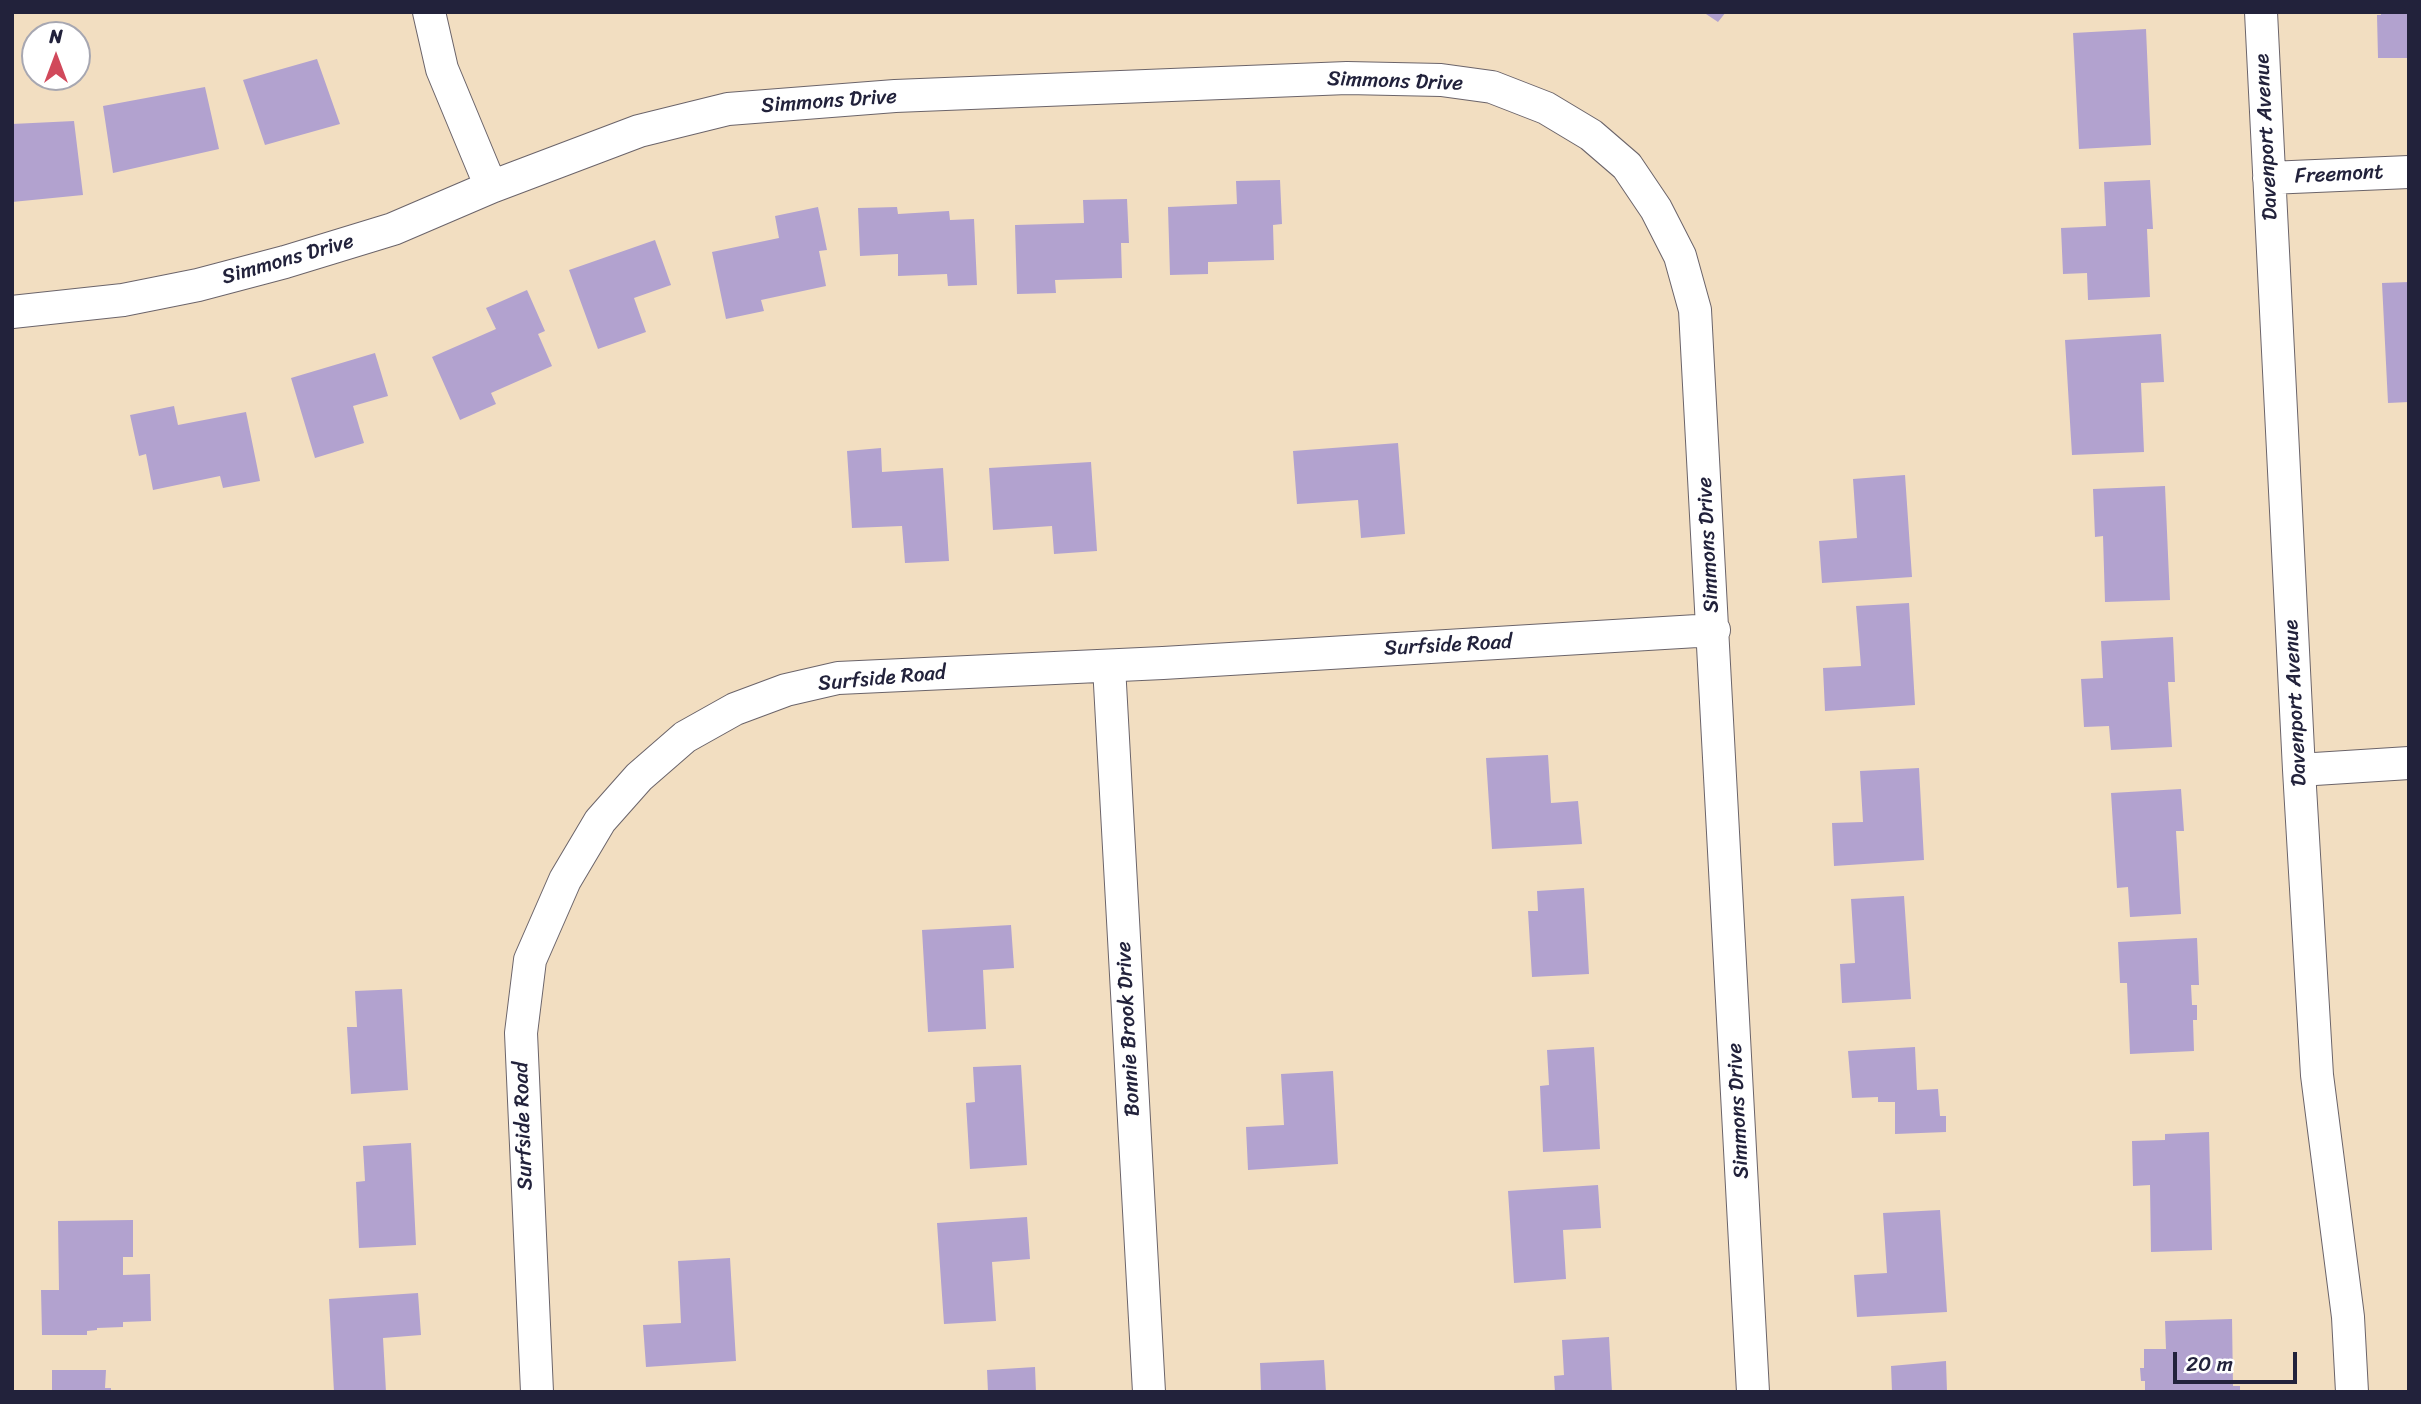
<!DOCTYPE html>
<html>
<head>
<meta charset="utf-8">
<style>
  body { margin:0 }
  #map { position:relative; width:2421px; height:1404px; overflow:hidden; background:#f2dec1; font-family:Sriracha,sans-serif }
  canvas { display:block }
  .frame { position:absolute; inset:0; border:14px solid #22223b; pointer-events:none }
  .north { position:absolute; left:21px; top:21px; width:70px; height:70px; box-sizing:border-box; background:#fff; border:2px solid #a7a7b1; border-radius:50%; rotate:0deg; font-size:19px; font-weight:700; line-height:28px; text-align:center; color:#22223b }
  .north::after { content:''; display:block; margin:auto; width:24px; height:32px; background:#d1495b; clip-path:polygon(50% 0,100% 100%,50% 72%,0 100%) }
  .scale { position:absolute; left:2173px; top:1352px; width:124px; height:32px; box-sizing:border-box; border:4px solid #22223b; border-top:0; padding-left:9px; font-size:21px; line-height:24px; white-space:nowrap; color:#22223b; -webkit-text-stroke:5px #fff; paint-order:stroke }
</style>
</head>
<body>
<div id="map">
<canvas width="2421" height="1404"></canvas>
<div class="frame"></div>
<div class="north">N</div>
<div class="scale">20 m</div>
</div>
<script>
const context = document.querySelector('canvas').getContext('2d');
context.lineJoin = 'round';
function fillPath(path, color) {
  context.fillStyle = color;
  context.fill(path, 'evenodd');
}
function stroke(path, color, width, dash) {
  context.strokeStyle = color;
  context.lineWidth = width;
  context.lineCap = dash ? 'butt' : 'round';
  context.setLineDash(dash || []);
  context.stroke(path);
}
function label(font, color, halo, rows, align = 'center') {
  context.font = font + ' Sriracha,sans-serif';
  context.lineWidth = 5;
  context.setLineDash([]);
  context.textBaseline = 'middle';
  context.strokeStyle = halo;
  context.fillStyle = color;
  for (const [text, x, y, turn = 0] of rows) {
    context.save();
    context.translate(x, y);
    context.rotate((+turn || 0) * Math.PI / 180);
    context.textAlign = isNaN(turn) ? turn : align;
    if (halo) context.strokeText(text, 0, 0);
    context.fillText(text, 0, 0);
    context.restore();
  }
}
fillPath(new Path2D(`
  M 1703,12 L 1726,12 L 1718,22 Z
  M 2381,12 L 2409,12 L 2409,58 L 2378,58 L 2377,15 L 2381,15 Z
  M 2146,29 L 2151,145 L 2079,149 L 2073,33 Z
  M 317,59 L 340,124 L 265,145 L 243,80 Z
  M 205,87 L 219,149 L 113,173 L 103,106 Z
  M 74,121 L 83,195 L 12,202 L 12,124 Z
  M 1280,180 L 1282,224 L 1273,225 L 1274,260 L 1208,262 L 1208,274 L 1170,275 L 1168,207 L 1237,204 L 1236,181 Z
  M 2150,180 L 2153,229 L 2147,229 L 2150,297 L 2088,300 L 2087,273 L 2063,274 L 2061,228 L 2106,226 L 2104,182 Z
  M 1127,199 L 1129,243 L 1121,243 L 1122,278 L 1055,280 L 1056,293 L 1017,294 L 1015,225 L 1084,223 L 1083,200 Z
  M 818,207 L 827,250 L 819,251 L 826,286 L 761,300 L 764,311 L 726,319 L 712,252 L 779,238 L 775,216 Z
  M 897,207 L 898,214 L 949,211 L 950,220 L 974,219 L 977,285 L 948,286 L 947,274 L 898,276 L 898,254 L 860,256 L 858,208 Z
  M 655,240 L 671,285 L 634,298 L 646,332 L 598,349 L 569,270 Z
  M 2409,282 L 2409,402 L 2388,403 L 2382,283 Z
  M 527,290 L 545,331 L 538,334 L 552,366 L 491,393 L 496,404 L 460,420 L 432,357 L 496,329 L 486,308 Z
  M 2161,334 L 2164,382 L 2141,383 L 2144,452 L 2072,455 L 2065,340 Z
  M 375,353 L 388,396 L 353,406 L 364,443 L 315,458 L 291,378 Z
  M 174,406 L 178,425 L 246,412 L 260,481 L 223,488 L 220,476 L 153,490 L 146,454 L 139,456 L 130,415 Z
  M 1398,443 L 1405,534 L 1361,538 L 1358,500 L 1297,504 L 1293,451 Z
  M 881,448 L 882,472 L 943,468 L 949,561 L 905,563 L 902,526 L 852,528 L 847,451 Z
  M 1091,462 L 1097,551 L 1054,554 L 1052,526 L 993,530 L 989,468 Z
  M 1905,475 L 1912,577 L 1822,583 L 1819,541 L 1857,538 L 1853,479 Z
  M 2165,486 L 2170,600 L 2105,602 L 2103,536 L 2095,537 L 2093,489 Z
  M 1909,603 L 1915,705 L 1825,711 L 1823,668 L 1861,666 L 1856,606 Z
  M 2173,637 L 2175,682 L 2168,682 L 2172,747 L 2111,750 L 2109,726 L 2084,727 L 2081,679 L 2103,678 L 2101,641 Z
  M 1548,755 L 1551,803 L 1578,801 L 1582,844 L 1492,849 L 1486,758 Z
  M 1919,768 L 1924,860 L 1834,866 L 1832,823 L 1863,822 L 1860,771 Z
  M 2181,789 L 2184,831 L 2176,831 L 2181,914 L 2130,917 L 2128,887 L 2117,888 L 2111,793 Z
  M 1584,888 L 1589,974 L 1532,977 L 1528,911 L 1538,911 L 1537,891 Z
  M 1904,896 L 1911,999 L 1842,1003 L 1840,964 L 1855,963 L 1851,899 Z
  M 1011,925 L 1014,968 L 983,970 L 986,1029 L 928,1032 L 922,930 Z
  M 2197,938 L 2199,985 L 2191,985 L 2192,1005 L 2197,1005 L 2197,1020 L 2193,1020 L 2194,1051 L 2130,1054 L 2127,983 L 2120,983 L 2118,942 Z
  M 402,989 L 408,1090 L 351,1094 L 347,1027 L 357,1027 L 355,991 Z
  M 1594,1047 L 1600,1149 L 1543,1152 L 1540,1086 L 1549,1085 L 1547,1050 Z
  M 1915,1047 L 1917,1090 L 1938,1089 L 1940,1116 L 1946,1116 L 1946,1132 L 1895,1134 L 1895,1102 L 1878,1102 L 1878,1097 L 1852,1098 L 1848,1051 Z
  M 1021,1065 L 1027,1165 L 970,1169 L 966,1103 L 975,1102 L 973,1067 Z
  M 1333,1071 L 1338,1164 L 1248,1170 L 1246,1127 L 1284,1125 L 1281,1074 Z
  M 2209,1132 L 2212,1250 L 2151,1252 L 2150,1185 L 2133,1186 L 2132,1141 L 2165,1140 L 2165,1134 Z
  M 411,1143 L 416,1245 L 359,1248 L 356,1182 L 365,1181 L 363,1146 Z
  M 1598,1185 L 1601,1228 L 1563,1230 L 1566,1279 L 1514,1283 L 1508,1191 Z
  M 1940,1210 L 1947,1312 L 1857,1317 L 1854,1275 L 1887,1273 L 1883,1213 Z
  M 1027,1217 L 1030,1259 L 992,1262 L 996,1321 L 944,1324 L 937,1223 Z
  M 133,1220 L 133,1257 L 123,1257 L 123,1275 L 150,1274 L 151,1321 L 123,1322 L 123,1327 L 97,1328 L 97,1330 L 87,1331 L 87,1335 L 42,1335 L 41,1290 L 59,1290 L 58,1221 Z
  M 730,1258 L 736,1361 L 646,1367 L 643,1325 L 681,1323 L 678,1261 Z
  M 418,1293 L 421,1335 L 383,1338 L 386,1392 L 334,1392 L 329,1299 Z
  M 2232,1319 L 2233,1386 L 2240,1386 L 2240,1392 L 2145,1392 L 2145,1381 L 2141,1381 L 2140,1368 L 2144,1368 L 2144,1349 L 2166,1349 L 2165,1321 Z
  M 1609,1337 L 1612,1392 L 1555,1392 L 1554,1376 L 1564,1375 L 1562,1340 Z
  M 1324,1360 L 1326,1392 L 1261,1392 L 1260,1363 Z
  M 1946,1361 L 1947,1392 L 1892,1392 L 1891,1366 Z
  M 1035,1367 L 1036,1392 L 988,1392 L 987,1370 Z
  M 52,1370 L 106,1370 L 105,1388 L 111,1388 L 111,1392 L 52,1392 Z`), '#b2a2cf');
const street = new Path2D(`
  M 429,12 L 442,69 L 491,187
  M 2261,12 L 2299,770 L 2317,1075 L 2348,1317 L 2352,1392
  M 2269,178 L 2409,172
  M 12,312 L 123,300 L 198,285 L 285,262 L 393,229 L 491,187 L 639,131 L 728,109 L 895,96 L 1347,78 L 1441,80 L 1492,87 L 1546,108 L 1591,135 L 1627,166 L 1656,209 L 1680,256 L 1695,310 L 1753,1392
  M 1109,666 L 1149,1392
  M 2299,770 L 2409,763
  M 537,1392 L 521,1033 L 530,960 L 565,880 L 600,821 L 639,777 L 685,737 L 735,709 L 786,690 L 838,678 L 1163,663 L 1714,630`);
stroke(street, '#6b646a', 34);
stroke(street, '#fff', 32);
label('21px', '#22223b', '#fff', [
  ["Simmons Drive",1395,82,2],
  ["Simmons Drive",829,102,-4],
  ["Davenport Avenue",2267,137,-93],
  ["Freemont",2339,175,-3],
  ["Simmons Drive",288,260,-16],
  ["Simmons Drive",1709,545,-93],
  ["Surfside Road",1448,646,-3],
  ["Surfside Road",882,679,-5],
  ["Davenport Avenue",2296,703,-93],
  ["Bonnie Brook Drive",1129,1029,-93],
  ["Simmons Drive",1739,1111,-93],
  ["Surfside Road",524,1126,-92]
]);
</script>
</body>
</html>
